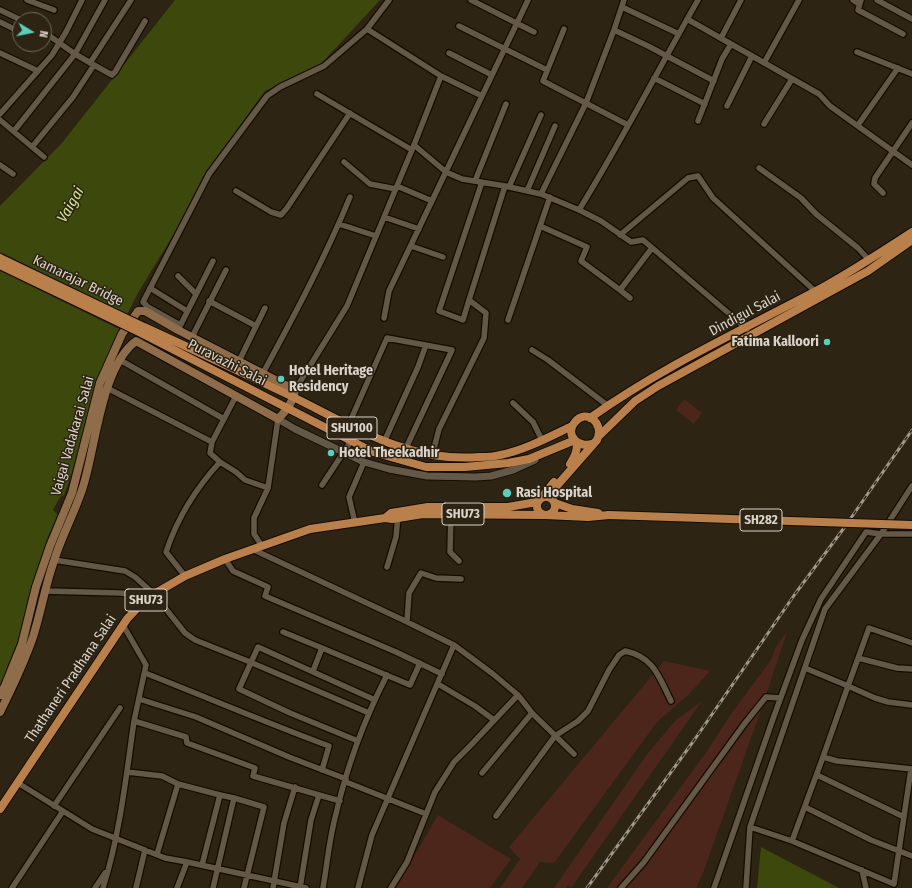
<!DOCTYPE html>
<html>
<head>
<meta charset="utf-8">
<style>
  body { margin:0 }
  #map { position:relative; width:912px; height:888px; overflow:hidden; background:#2d2414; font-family:"Fira Sans Condensed",sans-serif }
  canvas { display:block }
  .north { position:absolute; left:12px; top:12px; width:40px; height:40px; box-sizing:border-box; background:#2d2414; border:1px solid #726a5d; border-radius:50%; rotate:100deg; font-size:11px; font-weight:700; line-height:16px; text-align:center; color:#dad3ca }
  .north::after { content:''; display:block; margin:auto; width:14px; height:18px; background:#59cebe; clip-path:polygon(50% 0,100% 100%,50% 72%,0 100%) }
</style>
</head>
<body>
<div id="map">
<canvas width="912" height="888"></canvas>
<div class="north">N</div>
</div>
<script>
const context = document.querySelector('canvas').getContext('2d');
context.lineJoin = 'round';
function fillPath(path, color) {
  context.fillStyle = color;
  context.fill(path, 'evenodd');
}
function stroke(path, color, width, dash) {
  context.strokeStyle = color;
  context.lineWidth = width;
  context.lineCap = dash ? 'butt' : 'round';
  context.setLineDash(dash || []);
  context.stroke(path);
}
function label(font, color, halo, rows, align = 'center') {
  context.font = font + ' "Fira Sans Condensed",sans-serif';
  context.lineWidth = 3;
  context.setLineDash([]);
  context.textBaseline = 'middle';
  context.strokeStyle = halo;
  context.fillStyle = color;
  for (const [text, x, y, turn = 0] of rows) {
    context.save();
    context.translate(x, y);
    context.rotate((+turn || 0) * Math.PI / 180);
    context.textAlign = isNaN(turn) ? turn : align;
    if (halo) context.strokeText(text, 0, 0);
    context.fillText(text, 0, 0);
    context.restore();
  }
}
fillPath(new Path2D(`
  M 684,399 L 702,413 L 694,424 L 676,410 Z
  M 787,632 L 767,692 L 740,723 L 642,859 L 617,888 L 607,888 L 707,751 L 731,714 L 771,660 L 776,647 Z
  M 664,661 L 710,671 L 689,694 L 657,722 L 554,863 L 540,862 L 522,888 L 500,888 L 520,859 L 509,847 Z
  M 702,701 L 571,888 L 568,885 L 566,888 L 554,888 L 648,753 L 676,720 Z
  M 762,707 L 703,873 L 696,888 L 624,888 L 641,871 Z
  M 438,815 L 511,859 L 490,888 L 396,888 Z`), '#4c261b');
fillPath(new Path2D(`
  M 175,0 L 380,0 L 320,65 L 265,91 L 205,174 L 190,208 L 139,291 L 117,334 L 97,381 L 71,476 L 64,495 L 60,497 L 53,510 L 58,515 L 47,539 L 32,585 L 18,641 L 0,686 L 0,206 L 62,143 Z
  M 761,847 L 839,888 L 757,888 Z`), '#3d490c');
fillPath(new Path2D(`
  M 0,252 L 129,315 L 121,330 L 0,271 Z`), '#2d2414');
const minor = new Path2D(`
  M 27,0 L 54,10
  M 389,0 L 367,29 L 441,76
  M 471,0 L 534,32
  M 624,0 L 614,30 L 648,46 L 714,81
  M 853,0 L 859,4
  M 861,0 L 858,10 L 903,34
  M 877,0 L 912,19
  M 622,7 L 679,34
  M 0,10 L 21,20
  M 687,19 L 819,94 L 830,106 L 912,165
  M 0,22 L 20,32
  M 459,26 L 547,70
  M 564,29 L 543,81 L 628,125
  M 721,38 L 741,0
  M 857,52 L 912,74
  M 0,53 L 38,71
  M 449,53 L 492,75
  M 90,63 L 131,0
  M 764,63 L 799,0
  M 94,65 L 112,75 L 115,72 L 145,21
  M 654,78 L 705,104
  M 317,94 L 412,150
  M 727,106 L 752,56
  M 0,114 L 52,55 L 66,32 L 82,0
  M 0,120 L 44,157
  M 698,121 L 722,59 L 731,44
  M 764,124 L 792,79
  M 858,125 L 898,68
  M 14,131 L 75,54 L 44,32
  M 414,145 L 446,172 L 462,179 L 505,186
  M 32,147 L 73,97 L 94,65 L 75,54 L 105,0
  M 344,162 L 370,184 L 396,189
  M 0,165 L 13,174
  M 759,168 L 801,198 L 816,214 L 858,248 L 869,260
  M 475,181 L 506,104
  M 397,186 L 432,201
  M 509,187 L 541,115
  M 236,191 L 271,212 L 281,215 L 287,208 L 350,113
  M 527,191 L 555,126
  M 883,193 L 874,184 L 875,178 L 912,123
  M 541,194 L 586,103 L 614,30
  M 579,210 L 601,221 L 631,242 L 643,240 L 747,329
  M 384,217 L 419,229
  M 339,224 L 376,236
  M 540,226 L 587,247 L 581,261 L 620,290
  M 620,235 L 688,178 L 698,176 L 713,198 L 815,291
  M 411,246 L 443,257
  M 178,276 L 196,294
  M 150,288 L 187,311
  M 630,298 L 620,290 L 652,248
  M 469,300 L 463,320 L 439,311 L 482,182
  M 209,301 L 256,326
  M 384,318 L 389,291 L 482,96
  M 508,320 L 550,197
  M 180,325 L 148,307 L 143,302 L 209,174 L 267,96 L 280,87 L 324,66 L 367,29
  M 179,328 L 213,261
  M 192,337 L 226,270
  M 532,350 L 548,360 L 607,405
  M 120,360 L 224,419
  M 239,361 L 265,308
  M 263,373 C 294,316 325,258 350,197
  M 107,388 L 212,442
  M 295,390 L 347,306 L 414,145 L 441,76 L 482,96 L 528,0
  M 236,396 L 212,442 L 210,453 L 220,462 L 236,472 L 245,480 L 268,488
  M 513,403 L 533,422 L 542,440
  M 348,426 L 387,338 L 452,350 L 405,450
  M 384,442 L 418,367 L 426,345
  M 432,456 L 439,429 L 484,338 L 486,313 L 469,300 L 505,186 L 541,194 L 579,210 C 621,142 658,70 698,0
  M 322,485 L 351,441
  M 451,514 L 450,552 L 459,561
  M 355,523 L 349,497 L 364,462
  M 262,546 L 254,534 L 254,518 L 268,488 L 278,419
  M 252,549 L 403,620 L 454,645 L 493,674 L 518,695 L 532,713 L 574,754
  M 225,559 L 233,571 L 268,587 L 265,596 L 396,652 L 442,674
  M 54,560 L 125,571 L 135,577 L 154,594 L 185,633 L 195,640 L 250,662 L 369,713
  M 387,567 L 396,537 L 398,516
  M 185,576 L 166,552 C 177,519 196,488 220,462
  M 45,591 L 121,593 C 131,594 136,595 141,604
  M 407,622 L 409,593 L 421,573 L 436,578 L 461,579
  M 123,625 L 146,665 L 134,721 L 186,737 L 187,743 L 255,768 L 253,776 L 340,801
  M 283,632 L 322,648
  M 912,643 L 869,628 L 848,686 L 875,698 L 888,702 L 912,705
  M 858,658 L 897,668 L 912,669
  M 805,668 L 848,686 L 823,757 L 837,761 L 912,769
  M 313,671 L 322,648 L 410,685 L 420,663
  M 145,673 C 206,697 267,723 329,746 L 322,770
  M 438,684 L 475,706 L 494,720
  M 139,699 L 196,717 L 289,757 L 346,779
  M 358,741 L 290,713 L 239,689 L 258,647 L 375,700
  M 823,757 L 792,841 L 894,884 L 911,769
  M 127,772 L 162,776 L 178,784 L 157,854
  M 482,773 L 532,713
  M 817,775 L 904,817
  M 346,782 L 426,814
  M 18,783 L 92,829 L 165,858 L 187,862
  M 178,784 L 220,795 L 202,865
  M 234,798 L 264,807 L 244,888
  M 54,806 L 120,708
  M 805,807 L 871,840 L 912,856
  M 496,816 L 555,736 L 578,721 L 588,711 L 609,670 L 619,655 L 625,651 C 654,657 659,677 671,701
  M 750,827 L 792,841
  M 862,870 L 866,888
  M 12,888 L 63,811
  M 95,888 L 105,873
  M 103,888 C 120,834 126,777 134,721
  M 136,888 L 145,850
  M 177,888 L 187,862 L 306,888
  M 213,888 L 234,798 L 220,795
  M 273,888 L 284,823 L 295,787
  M 300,888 L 311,820 L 319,795
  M 323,888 C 327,865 329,841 335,818 C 346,769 364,720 387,675
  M 358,888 L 372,835 L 454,645
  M 391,888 L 407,862 L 435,792 L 454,762 L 470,746 L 518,695
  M 621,888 L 644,862 L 745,723 L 766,697 L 780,698
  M 714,888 L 774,716 L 802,640 L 821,599 L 866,532 L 881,534 L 912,534
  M 746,888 L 750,827 L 825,609 L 881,534 L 912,486`);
const tertiary = new Path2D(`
  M 278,419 L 295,429 L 364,462 L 389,469 L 427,476 L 476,477 L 491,476 L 513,470 L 535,460`);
const secondary = new Path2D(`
  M 0,695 L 5,686 L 22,644 L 36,587 L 50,546 L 72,493 L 100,383 L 122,334 L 138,311 L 145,311 L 178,330 L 295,390 C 293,402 287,410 278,419 L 136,341 C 100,368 96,449 82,490 C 74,514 61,537 54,561 C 45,586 41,612 33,637 C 24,663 12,688 0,712`);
const primary = new Path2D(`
  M 144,327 C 192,349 241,372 289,395 C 351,425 407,463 479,457 C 486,457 493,457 500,455 C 525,450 549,437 572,426
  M 141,333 L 373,452 L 426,467 L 465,467 L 508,463 L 529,459 L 575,440
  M 590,418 C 660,368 738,332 814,292 C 848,274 880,253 912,232
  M 599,436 L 635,401 L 658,386 L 868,271 L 912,240
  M 570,464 C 575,456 577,452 577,443
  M537 506a9 9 0 1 1 18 0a9 9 0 1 1-18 0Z
  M 541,498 L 554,482
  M 551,498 L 554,489 L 597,440 C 605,423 586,408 575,422 C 564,435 579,450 594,443
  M 555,503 L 572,509 L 598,513
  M 545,515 L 588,517 L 609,515
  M 385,518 L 391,513 L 428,507 L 508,507 L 537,502
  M 0,809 L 127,619 L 141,604 L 154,594 L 185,576 L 225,559 L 310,529 L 385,518 L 392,519 L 423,514 L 542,515`);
stroke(minor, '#150d01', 8);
stroke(tertiary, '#150d01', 9);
stroke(secondary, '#150d01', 10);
stroke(primary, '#150d01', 10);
stroke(minor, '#645948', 5.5);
stroke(tertiary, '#645948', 7);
stroke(secondary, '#8f6c4a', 8);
stroke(primary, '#ba804c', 8);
const rail = new Path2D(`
  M 587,888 L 695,739 L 795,594 L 844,528 L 912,430`);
stroke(rail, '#a0998d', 3);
stroke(rail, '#2d2414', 1.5, [4.5]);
const primaryBridge = new Path2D(`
  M 0,258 L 144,327
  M 0,265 L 141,333
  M 609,515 L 912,525`);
stroke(primaryBridge, '#150d01', 10, []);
stroke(primaryBridge, '#ba804c', 8);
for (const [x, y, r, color] of [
  [827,342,4,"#59cebe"],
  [281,379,4,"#59cebe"],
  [331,453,4,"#59cebe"],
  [507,493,5,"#59cebe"]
]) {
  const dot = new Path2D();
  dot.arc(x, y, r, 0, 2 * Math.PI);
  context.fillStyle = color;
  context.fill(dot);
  stroke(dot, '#2d2414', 1.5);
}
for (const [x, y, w] of [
  [352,428,50],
  [463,514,42],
  [761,520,42],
  [146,600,42]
]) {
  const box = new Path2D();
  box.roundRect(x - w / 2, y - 11, w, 22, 3);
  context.fillStyle = '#2d2414';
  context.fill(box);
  stroke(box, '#dad3ca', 1);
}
label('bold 13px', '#dad3ca', null, [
  ["SHU100",352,428],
  ["SHU73",463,514],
  ["SH282",761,520],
  ["SHU73",146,600]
]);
label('14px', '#dad3ca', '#2d2414', [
  ["Kamarajar Bridge",78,281,26],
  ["Dindigul Salai",745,314,-28],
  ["Puravazhi Salai",227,363,27],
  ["Vaigai Vadakarai Salai",73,436,-74],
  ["Thathaneri Pradhana Salai",71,679,-56]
]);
label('bold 14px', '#dad3ca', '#2d2414', [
  ["Fatima Kalloori",819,342,"right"],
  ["Hotel Heritage",289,371],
  ["Residency",289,387],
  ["Hotel Theekadhir",339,453],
  ["Rasi Hospital",516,493]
], 'left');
label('italic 15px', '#cee48e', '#2d2414', [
  ["Vaigai",71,205,-60]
]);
</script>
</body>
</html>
